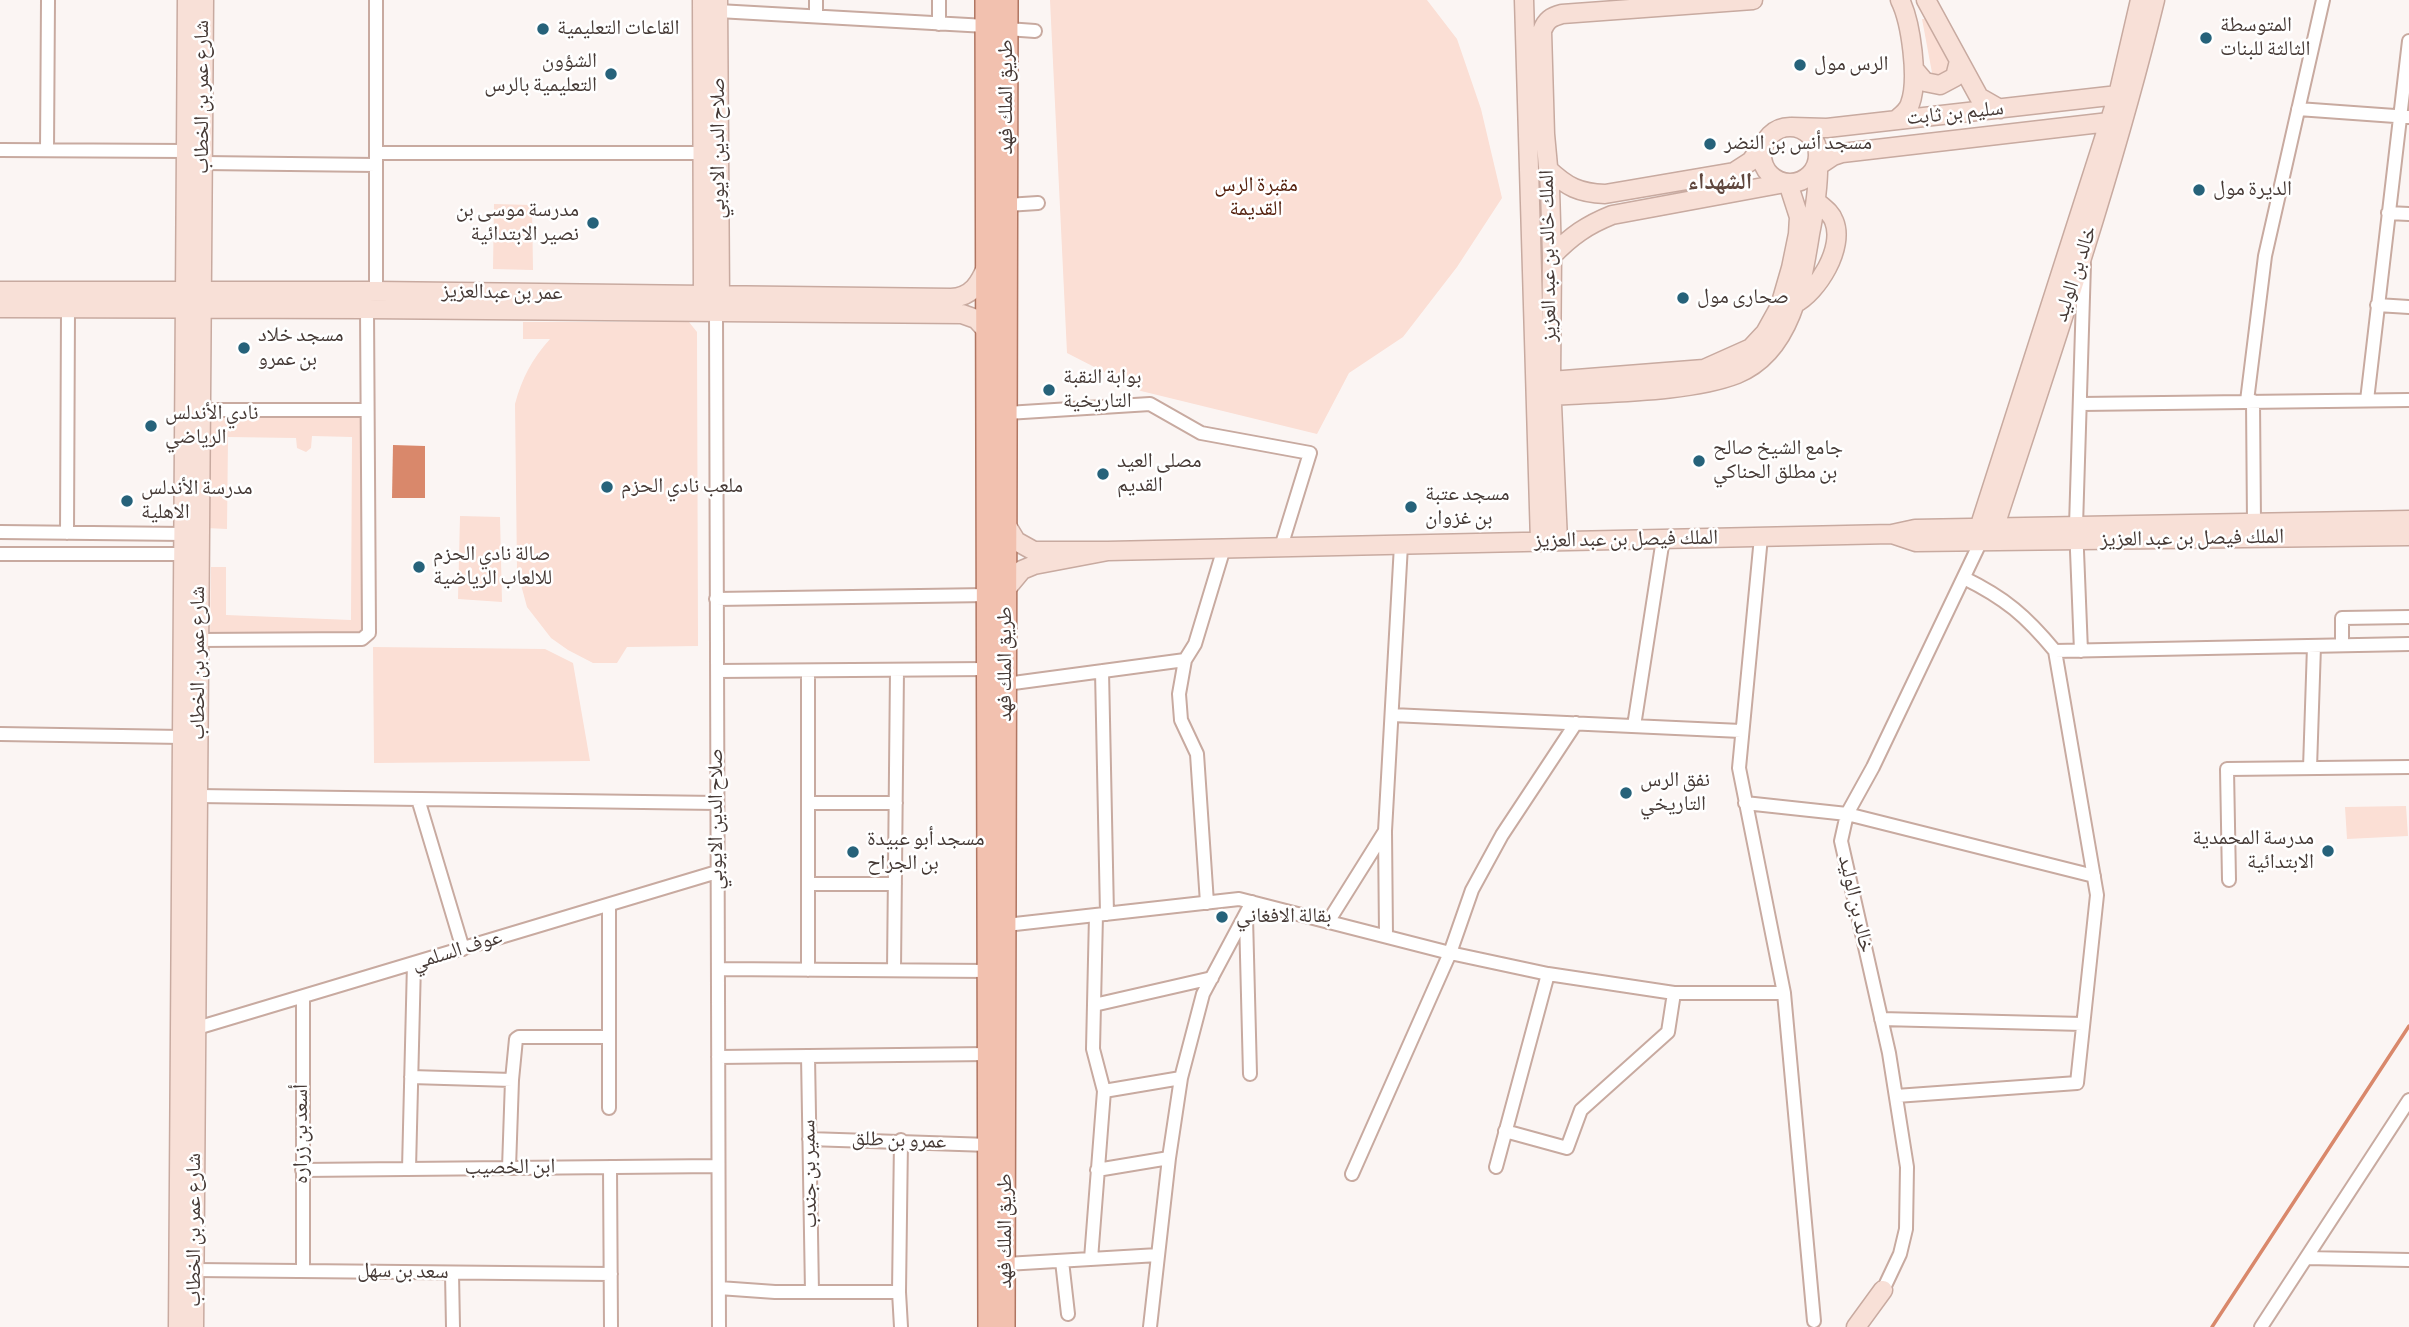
<!DOCTYPE html>
<html>
<head>
<meta charset="utf-8">
<style>
  body { margin:0 }
  canvas { display:block; background:#fbf5f3 }
</style>
</head>
<body>
<canvas width="2409" height="1327"></canvas>
<script>
const context = document.querySelector('canvas').getContext('2d');
context.lineJoin = 'round';
function fillPath(path, color) {
  context.fillStyle = color;
  context.fill(path, 'evenodd');
}
function stroke(path, color, width, dash) {
  context.strokeStyle = color;
  context.lineWidth = width;
  context.lineCap = dash ? 'butt' : 'round';
  context.setLineDash(dash || []);
  context.stroke(path);
}
function label(font, color, halo, rows, align = 'center') {
  context.font = font + ' "Sofia Sans Condensed","Noto Naskh Arabic",sans-serif';
  context.lineWidth = 5;
  context.setLineDash([]);
  context.textBaseline = 'middle';
  context.strokeStyle = halo;
  context.fillStyle = color;
  for (const [text, x, y, turn = 0] of rows) {
    context.save();
    context.translate(x, y);
    context.rotate((+turn || 0) * Math.PI / 180);
    context.textAlign = isNaN(turn) ? turn : align;
    if (halo) context.strokeText(text, 0, 0);
    context.fillText(text, 0, 0);
    context.restore();
  }
}
fillPath(new Path2D(`
  M 1050,0 L 1427,0 L 1457,39 L 1481,109 L 1502,198 L 1457,267 L 1403,337 L 1349,373 L 1317,434 L 1141,391 L 1067,353 Z
  M 1922,19 L 1928,19 L 1956,69 L 1947,78 L 1933,78 Z
  M 494,204 L 532,205 L 533,270 L 493,269 Z
  M 523,322 L 689,322 L 697,332 L 698,646 L 627,647 L 617,663 L 593,663 L 568,650 L 551,638 L 527,607 L 517,570 L 515,404 C 522,378 532,359 550,339 L 523,339 Z
  M 207,415 L 369,417 L 367,633 L 279,632 L 276,637 L 210,635 L 211,567 L 226,567 L 226,615 L 351,620 L 352,437 L 312,436 L 311,448 L 306,452 L 297,448 L 296,438 L 228,437 L 227,529 L 206,528 Z
  M 460,516 L 500,517 L 502,602 L 458,599 Z
  M 373,647 L 545,649 L 573,663 L 590,761 L 374,763 Z
  M 2406,806 L 2408,836 L 2347,839 L 2345,807 Z`), '#fbdfd5');
fillPath(new Path2D(`
  M 393,445 L 425,446 L 425,498 L 392,498 Z`), '#d9886b');
stroke(new Path2D(`
  M 2212,1327 L 2409,1026`), '#d9886b', 3.5);
const street = new Path2D(`
  M 376,0 L 376,291
  M 718,11 L 986,26
  M 816,16 L 816,0
  M 939,24 L 939,0
  M 1007,29 L 1035,31
  M 2298,109 L 2409,117
  M 0,150 L 186,151
  M 47,150 L 48,0
  M 376,153 L 703,153
  M 203,163 L 376,165
  M 1007,205 L 1038,203
  M 2388,213 L 2409,214
  M 2377,305 L 2409,307
  M 716,312 L 719,1327
  M 2367,400 L 2409,41
  M 2247,401 L 2265,256 L 2323,0
  M 2253,401 L 2254,523
  M 2081,404 L 2409,400
  M 201,410 L 367,410
  M 1007,413 L 1150,404 L 1201,433 L 1310,453 L 1281,547
  M 0,532 L 184,534
  M 67,533 L 68,309
  M 1761,537 L 1739,768 L 1784,993 L 1814,1321
  M 0,554 L 184,554
  M 1964,578 C 2005,598 2026,616 2055,651 L 2409,644
  M 716,599 L 988,595
  M 199,640 L 362,639 L 369,633 L 367,309
  M 2342,645 L 2342,618 L 2409,617
  M 2081,651 L 2076,526 L 2084,264
  M 717,671 L 988,669
  M 808,671 L 808,970
  M 1102,671 L 1107,914
  M 1006,684 L 1185,660
  M 1392,715 L 1741,731
  M 1634,726 L 1663,539
  M 0,734 L 182,737
  M 2310,768 L 2314,646
  M 198,796 L 717,803
  M 418,799 L 463,949
  M 808,803 L 896,803
  M 1745,803 L 1847,814 L 2094,876
  M 1385,831 L 1386,936
  M 2229,880 L 2227,769 L 2409,767
  M 808,884 L 895,884
  M 1207,903 L 1197,754 L 1181,720 L 1179,694 L 1185,660 L 1195,644 L 1224,548
  M 609,905 L 609,1108
  M 1246,917 L 1250,1074
  M 1328,922 L 1385,831 L 1401,545
  M 1006,925 L 1239,899 L 1450,953 L 1548,974 L 1674,993 L 1784,993
  M 718,969 L 989,971
  M 894,970 L 897,670
  M 303,997 L 303,1271
  M 1094,1005 L 1212,978
  M 1881,1019 L 2083,1024
  M 197,1028 L 717,872
  M 808,1056 L 812,1292
  M 718,1057 L 989,1054
  M 411,1077 L 512,1080 L 509,1168
  M 512,1080 L 516,1039 L 519,1037 L 609,1037
  M 1104,1091 L 1181,1078
  M 1896,1096 L 2077,1083 L 2097,895 L 2055,651
  M 1505,1131 L 1567,1148 L 1581,1110 L 1668,1032 L 1674,993
  M 809,1139 L 989,1145
  M 901,1140 L 899,1292 L 901,1327
  M 610,1167 L 611,1327
  M 1496,1167 L 1548,974
  M 409,1169 L 414,963
  M 302,1170 L 718,1166
  M 1097,1170 L 1169,1158
  M 1352,1174 L 1450,953 L 1472,890 L 1502,835 L 1576,723
  M 2306,1258 L 2409,1260
  M 1091,1259 L 1104,1091 L 1093,1049 L 1096,915
  M 1062,1261 L 1068,1314
  M 1006,1264 L 1158,1255
  M 195,1270 L 611,1274
  M 452,1273 L 453,1327
  M 719,1288 L 775,1292 L 899,1292
  M 1883,1290 L 1900,1254 L 1906,1229 L 1907,1167 L 1889,1053 L 1841,841 L 1847,814 L 1873,767 L 1981,541
  M 1150,1327 L 1169,1158 L 1181,1078 L 1203,994 L 1252,902
  M 2261,1327 L 2409,1100`);
const secondary = new Path2D(`
  M 702,0 L 703,296
  M 718,0 L 720,296
  M 1524,0 L 1540,542
  M 1926,0 L 1979,97 L 2000,109
  M 1914,69 L 1925,82 L 1940,85 L 1955,77 L 1959,61
  M 1896,120 C 1902,115 1908,111 1910,104 C 1919,80 1911,22 1900,0
  M1762 155a28 28 0 1 1 56 0a28 28 0 1 1-56 0Z
  M 1792,127 L 1827,128 L 2118,95
  M 1815,168 L 1833,156 L 1842,153 L 2109,122
  M 1548,169 C 1567,187 1579,193 1605,194 L 1734,172 L 1751,161 L 1767,139
  M 1552,256 C 1571,236 1587,225 1612,215 L 1785,183
  M 0,291 L 376,291 L 951,298 C 972,297 980,283 987,265
  M 1794,304 C 1818,292 1845,247 1834,221 C 1831,212 1822,207 1816,201
  M 0,308 L 367,309 L 962,314 L 976,319 L 987,331
  M 1551,381 L 1704,369 L 1751,348 L 1765,333 L 1780,306 L 1791,268 L 1798,234 L 1799,217 L 1788,183
  M 1552,396 C 1605,392 1688,393 1737,374 C 1791,352 1802,284 1810,234 C 1815,209 1819,185 1818,160
  M 1007,526 L 1016,541 L 1034,551 L 1108,551 L 1034,565 L 1022,570 L 1007,588
  M 1892,534 L 1916,542 L 2409,536
  M 1981,540 L 1981,522 L 2118,95 L 2140,0
  M 1558,541 L 1551,381 L 1552,256 L 1550,188 L 1545,134 L 1542,31 C 1546,20 1551,17 1562,14 L 1753,0
  M 1981,541 L 1996,523 C 2052,350 2112,177 2155,0
  M 1108,551 L 1892,534 L 1915,529 L 2409,520
  M 178,1327 L 187,0
  M 194,1327 L 204,0
  M 1856,1327 L 1883,1290`);
const primary = new Path2D(`
  M 986,0 L 989,1327
  M 1004,1327 L 1007,0`);
stroke(street, '#c8aaa0', 16);
stroke(secondary, '#c8aaa0', 21);
stroke(primary, '#b07662', 24);
stroke(street, '#fff', 12);
stroke(secondary, '#f8e0d7', 18);
stroke(primary, '#f2c1af', 21);
for (const [x, y, r, color] of [
  [543,29,7,"#26627a"],
  [2206,38,7,"#26627a"],
  [1800,65,7,"#26627a"],
  [611,74,7,"#26627a"],
  [1710,144,7,"#26627a"],
  [2199,190,7,"#26627a"],
  [593,223,7,"#26627a"],
  [1683,298,7,"#26627a"],
  [244,348,7,"#26627a"],
  [1049,390,7,"#26627a"],
  [151,426,7,"#26627a"],
  [1699,461,7,"#26627a"],
  [1103,474,7,"#26627a"],
  [607,487,7,"#26627a"],
  [127,501,7,"#26627a"],
  [1411,507,7,"#26627a"],
  [419,567,7,"#26627a"],
  [1626,793,7,"#26627a"],
  [2328,851,7,"#26627a"],
  [853,852,7,"#26627a"],
  [1222,917,7,"#26627a"]
]) {
  const dot = new Path2D();
  dot.arc(x, y, r, 0, 2 * Math.PI);
  context.fillStyle = color;
  context.fill(dot);
  stroke(dot, '#fff', 2.5);
}
label('21px', '#453935', '#fff', [
  ["المتوسطة",2220,26],
  ["الثالثة للبنات",2220,50],
  ["القاعات التعليمية",557,29],
  ["الشؤون",597,62,"right"],
  ["التعليمية بالرس",597,86,"right"],
  ["الرس مول",1814,65],
  ["مسجد أنس بن النضر",1724,144],
  ["الديرة مول",2213,190],
  ["مدرسة موسى بن",579,211,"right"],
  ["نصير الابتدائية",579,235,"right"],
  ["صحارى مول",1697,298],
  ["مسجد خلاد",258,336],
  ["بن عمرو",258,360],
  ["بوابة النقبة",1063,378],
  ["التاريخية",1063,402],
  ["نادي الأندلس",165,414],
  ["الرياضي",165,438],
  ["جامع الشيخ صالح",1713,449],
  ["بن مطلق الحناكي",1713,473],
  ["مصلى العيد",1117,462],
  ["القديم",1117,486],
  ["ملعب نادي الحزم",621,487],
  ["مدرسة الأندلس",141,489],
  ["الاهلية",141,513],
  ["مسجد عتبة",1425,495],
  ["بن غزوان",1425,519],
  ["صالة نادي الحزم",433,555],
  ["للالعاب الرياضية",433,579],
  ["نفق الرس",1640,781],
  ["التاريخي",1640,805],
  ["مدرسة المحمدية",2314,839,"right"],
  ["الابتدائية",2314,863,"right"],
  ["مسجد أبو عبيدة",867,840],
  ["بن الجراح",867,864],
  ["بقالة الافغاني",1236,917]
], 'left');
label('21px', '#453935', '#fff', [
  ["شارع عمر بن الخطاب",203,97,-90],
  ["طريق الملك فهد",1007,97,-90],
  ["سليم بن ثابت",1955,114,-6],
  ["صلاح الدين الايوبي",719,148,-90],
  ["الملك خالد بن عبد العزيز",1549,256,-91],
  ["خالد بن الوليد",2076,274,-72],
  ["عمر بن عبدالعزيز",502,293,1],
  ["الملك فيصل بن عبد العزيز",2192,539,-1],
  ["الملك فيصل بن عبد العزيز",1626,540,-1],
  ["شارع عمر بن الخطاب",199,663,-90],
  ["طريق الملك فهد",1006,664,-90],
  ["صلاح الدين الايوبي",717,819,-90],
  ["خالد بن الوليد",1855,904,77],
  ["عوف السلمي",457,951,-17],
  ["أسعد بن زراره",302,1134,-90],
  ["عمرو بن طلق",899,1141,2],
  ["ابن الخصيب",510,1168,-1],
  ["سمير بن جندب",810,1174,-91],
  ["شارع عمر بن الخطاب",195,1230,-90],
  ["طريق الملك فهد",1006,1231,-90],
  ["سعد بن سهل",403,1272,1]
]);
label('21px', '#54200d', '#fff', [
  ["مقبرة الرس",1256,186],
  ["القديمة",1256,210]
]);
label('bold 23px', '#60473e', '#fff', [
  ["الشهداء",1720,183]
]);
</script>
</body>
</html>
